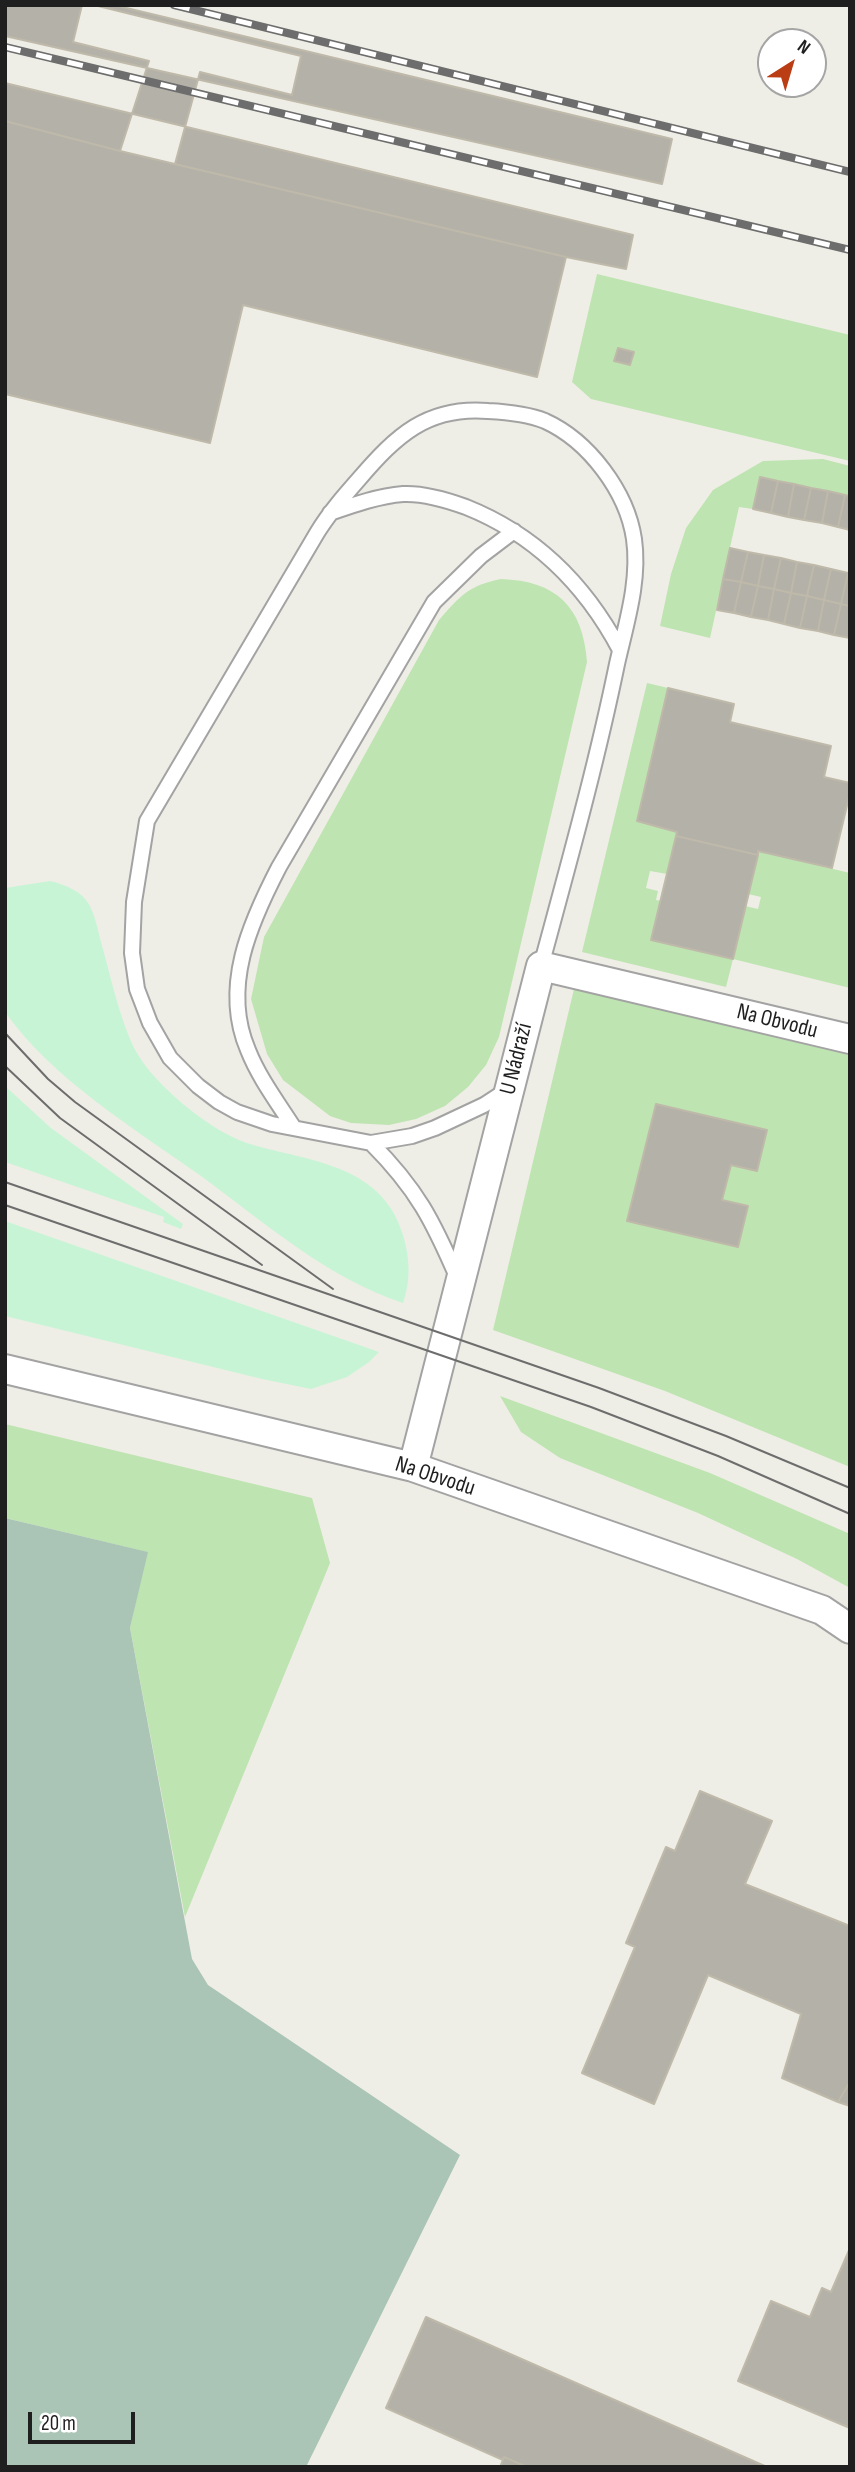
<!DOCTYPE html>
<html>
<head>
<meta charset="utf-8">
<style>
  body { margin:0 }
  #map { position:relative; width:855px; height:2472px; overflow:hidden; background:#efeee6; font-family:"Sofia Sans Condensed",sans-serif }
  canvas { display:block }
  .frame { position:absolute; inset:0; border:7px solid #1f1f1f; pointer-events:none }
  .north { position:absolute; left:757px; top:28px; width:70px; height:70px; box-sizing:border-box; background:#fff; border:2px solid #a5a5a5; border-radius:50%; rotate:37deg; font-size:19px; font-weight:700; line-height:28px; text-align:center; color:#1f1f1f }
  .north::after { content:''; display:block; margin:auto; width:24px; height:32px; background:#ba3d14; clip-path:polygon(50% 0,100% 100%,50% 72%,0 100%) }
  .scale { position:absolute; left:28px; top:2412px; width:107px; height:32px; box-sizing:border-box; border:4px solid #1f1f1f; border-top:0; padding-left:9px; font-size:21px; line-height:24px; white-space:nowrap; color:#1f1f1f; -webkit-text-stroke:5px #fff; paint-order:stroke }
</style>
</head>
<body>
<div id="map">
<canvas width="855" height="2472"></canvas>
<div class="frame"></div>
<div class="north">N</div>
<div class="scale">20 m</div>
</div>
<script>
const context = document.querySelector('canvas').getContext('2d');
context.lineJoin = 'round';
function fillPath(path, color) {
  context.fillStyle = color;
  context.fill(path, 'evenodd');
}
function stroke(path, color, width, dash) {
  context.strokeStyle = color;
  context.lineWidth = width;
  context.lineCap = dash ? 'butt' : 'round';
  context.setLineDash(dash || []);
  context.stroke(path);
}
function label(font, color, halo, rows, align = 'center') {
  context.font = font + ' "Sofia Sans Condensed",sans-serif';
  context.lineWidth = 6;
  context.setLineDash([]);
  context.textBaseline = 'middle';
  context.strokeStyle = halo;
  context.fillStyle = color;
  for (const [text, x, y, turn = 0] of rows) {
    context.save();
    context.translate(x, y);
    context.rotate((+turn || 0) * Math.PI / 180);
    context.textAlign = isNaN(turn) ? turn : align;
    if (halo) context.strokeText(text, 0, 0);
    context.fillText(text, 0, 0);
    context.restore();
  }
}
fillPath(new Path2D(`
  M 597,274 L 850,335 L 850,461 L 591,399 L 572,382 Z
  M 823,459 L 850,466 L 850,496 L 761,477 L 753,509 L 739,507 L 710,638 L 660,626 L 671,574 L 686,528 L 713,490 L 763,461 Z
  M 501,579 C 556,581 583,606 587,662 L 499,1037 L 486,1065 L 468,1087 L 445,1106 L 416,1119 L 389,1125 L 351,1123 L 330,1116 L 283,1080 L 267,1054 L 251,999 L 264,937 L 439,620 C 461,595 468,586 501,579 Z
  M 647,683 L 668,688 L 637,821 L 677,832 L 667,874 L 650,871 L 646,888 L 658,891 L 656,900 L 661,901 L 652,940 L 732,959 L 745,906 L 758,909 L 761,897 L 748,894 L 758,851 L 850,873 L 850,988 L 733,959 L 726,987 L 582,952 Z
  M 574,989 L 850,1055 L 850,1467 L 665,1391 L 493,1330 Z
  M 500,1396 L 710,1473 L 850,1534 L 850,1588 L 797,1559 L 698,1513 L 560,1458 L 521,1432 Z
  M 5,1424 L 312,1498 L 330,1563 L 185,1917 L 130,1628 L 147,1552 L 5,1518 Z`), '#bee4b1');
fillPath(new Path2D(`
  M 5,1518 L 148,1552 L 130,1628 L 192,1959 L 208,1985 L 460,2155 L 306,2467 L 5,2467 Z`), '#aac5b5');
fillPath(new Path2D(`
  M 50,881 C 66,885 82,891 90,906 C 95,916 98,930 101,942 C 110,974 117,1008 130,1039 C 141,1066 165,1089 188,1108 C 208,1124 232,1140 257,1146 C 316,1162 383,1167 403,1235 C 410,1259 411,1280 403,1303 C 327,1278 265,1223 201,1176 C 135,1129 52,1079 5,1012 L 5,888 Z
  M 5,1086 L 51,1128 L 183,1224 L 181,1229 L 163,1222 L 164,1217 L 5,1162 Z
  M 5,1221 L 379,1352 L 369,1362 L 347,1377 L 311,1389 L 262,1379 L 5,1316 Z`), '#c8f4d6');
const building = new Path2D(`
  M 5,5 L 114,5 L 672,139 L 662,184 L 5,36 Z
  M 82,5 L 94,5 L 301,56 L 292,95 L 200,72 L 175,164 L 566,257 L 537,377 L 243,305 L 210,443 L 5,394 L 5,121 L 120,151 L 149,61 L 73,42 Z
  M 5,83 L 633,235 L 626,269 L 566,257 L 120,151 L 5,121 Z
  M 618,348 L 634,352 L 630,365 L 614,361 Z
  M 760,477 L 778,481 L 771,513 L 753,509 Z
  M 778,481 L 794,484 L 788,517 L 771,513 Z
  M 794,484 L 811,488 L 804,520 L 788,517 Z
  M 811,488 L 828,491 L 822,523 L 804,520 Z
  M 828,491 L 845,495 L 838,527 L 822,523 Z
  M 845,495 L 850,496 L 850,530 L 838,527 Z
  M 730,548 L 748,552 L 741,582 L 723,579 Z
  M 748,552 L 764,555 L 758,586 L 741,582 Z
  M 764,555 L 781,558 L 774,589 L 758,586 Z
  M 781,558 L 797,562 L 791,593 L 774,589 Z
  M 797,562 L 814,565 L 807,596 L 791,593 Z
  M 814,565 L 831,569 L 824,600 L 807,596 Z
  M 831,569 L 848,573 L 841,604 L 824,600 Z
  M 848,573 L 850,573 L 850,606 L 841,604 Z
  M 723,579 L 741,582 L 734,613 L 717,610 Z
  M 741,582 L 758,586 L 751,617 L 734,613 Z
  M 758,586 L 774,589 L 768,620 L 751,617 Z
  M 774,589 L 791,593 L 784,624 L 768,620 Z
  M 791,593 L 807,596 L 800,628 L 784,624 Z
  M 807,596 L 824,600 L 818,631 L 800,628 Z
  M 824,600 L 841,604 L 834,635 L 818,631 Z
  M 841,604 L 850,606 L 850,638 L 834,635 Z
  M 668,688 L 734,704 L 730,722 L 831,746 L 824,777 L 850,783 L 850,793 L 832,868 L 758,851 L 758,855 L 676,836 L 677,832 L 637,821 Z
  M 676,836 L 758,855 L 733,959 L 651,940 Z
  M 656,1104 L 767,1130 L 757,1171 L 731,1165 L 722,1200 L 748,1206 L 738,1247 L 627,1221 Z
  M 700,1791 L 772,1821 L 745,1884 L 850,1926 L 850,2082 L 838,2102 L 782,2078 L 801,2014 L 708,1975 L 654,2104 L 582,2073 L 635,1947 L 626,1943 L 666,1847 L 675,1851 Z
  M 848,2085 L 850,2086 L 850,2106 L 838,2102 Z
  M 850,2248 L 850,2428 L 738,2381 L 771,2301 L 810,2317 L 822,2288 L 831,2292 Z
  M 426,2317 L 767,2467 L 527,2467 L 504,2457 L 503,2460 L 386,2408 Z
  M 504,2457 L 527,2467 L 500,2467 Z`);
fillPath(building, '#b4b1a9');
stroke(building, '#bfb9aa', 2);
const service = new Path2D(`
  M 330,513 C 353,505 378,496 403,494 C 423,493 447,500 466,507 C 536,535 585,584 620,650
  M 507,1090 L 484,1105 L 435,1128 L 412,1136 L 371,1143 L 272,1124 L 237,1112 L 219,1102 L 198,1086 L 170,1058 L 150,1023 L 137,989 L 132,953 L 134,902 L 147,821 L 317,533 C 329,513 344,496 359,479 C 396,436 427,406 488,411 C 507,412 528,414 545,421 C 589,441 627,492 634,539 C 640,581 626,624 617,664 C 596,766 568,866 541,966
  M 294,1128 C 278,1103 259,1078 248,1050 C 221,987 250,923 279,867 L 434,602 L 481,556 L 514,531
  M 371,1143 C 417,1189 433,1221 458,1279`);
const minor = new Path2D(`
  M 5,1369 L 413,1467 L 822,1610 L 850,1629
  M 413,1467 L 541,966 L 850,1039`);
stroke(service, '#a3a3a3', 18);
stroke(minor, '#a3a3a3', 32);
stroke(service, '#fff', 14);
stroke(minor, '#fff', 28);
stroke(new Path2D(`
  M 5,1033 L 48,1079 L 75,1102 L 333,1289
  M 5,1066 L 60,1118 L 262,1265
  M 5,1182 L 599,1388 L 726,1436 L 850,1488
  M 5,1205 L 591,1407 L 718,1456 L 850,1514`), '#6d6d6d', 2);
const rail = new Path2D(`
  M 174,5 L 850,172
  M 5,47 L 850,250`);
stroke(rail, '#6d6d6d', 8);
stroke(rail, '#fff', 5, [16]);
label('23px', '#1f1f1f', '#fff', [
  ["Na Obvodu",777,1022,14],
  ["U Nádraží",517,1059,-76],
  ["Na Obvodu",435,1477,18]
]);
</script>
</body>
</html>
